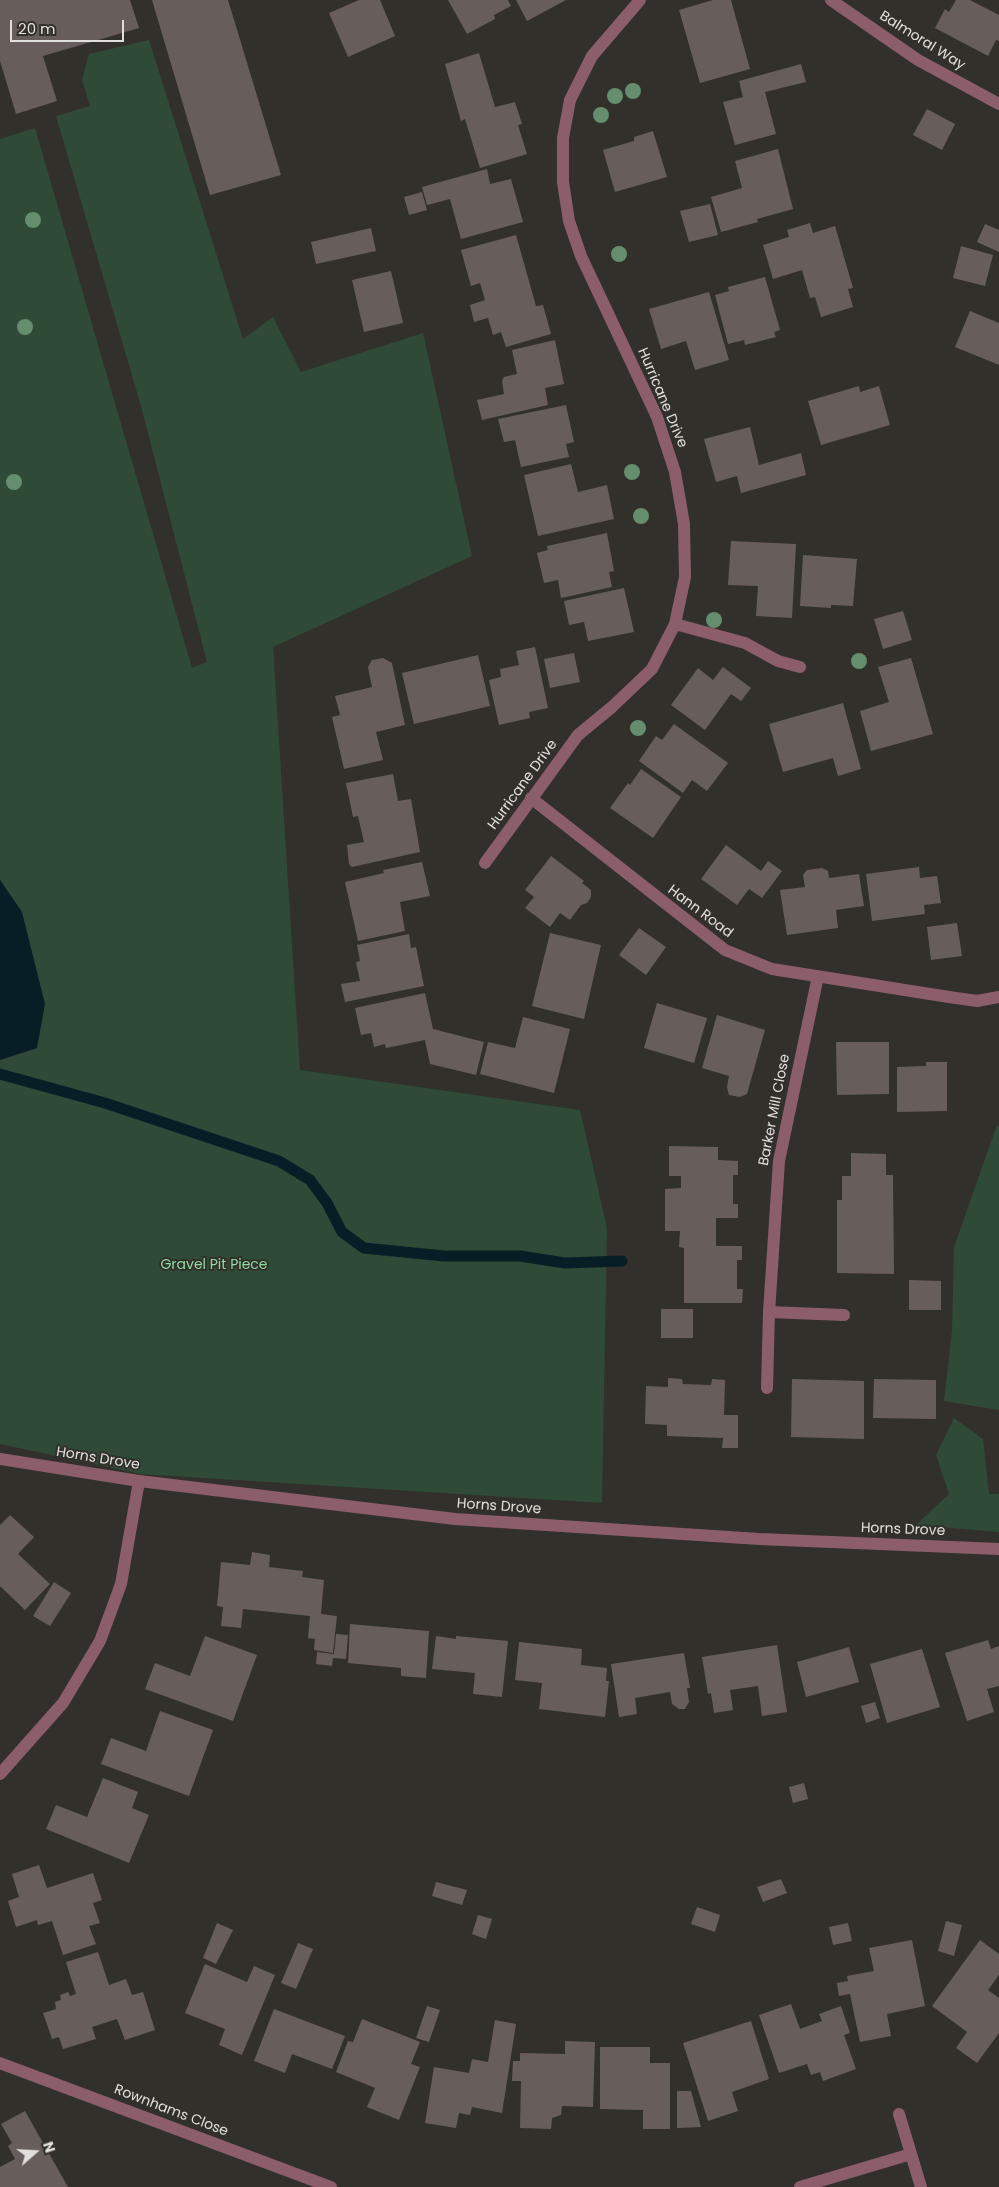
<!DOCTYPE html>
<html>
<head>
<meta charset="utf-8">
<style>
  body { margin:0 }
  #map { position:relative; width:999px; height:2187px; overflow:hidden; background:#32302a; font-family:Poppins,sans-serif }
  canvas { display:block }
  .north { position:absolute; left:10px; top:2127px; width:50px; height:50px; -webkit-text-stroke:4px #32302a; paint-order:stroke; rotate:71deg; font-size:14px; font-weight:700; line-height:20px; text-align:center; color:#e2e0dc }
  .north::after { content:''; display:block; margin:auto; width:18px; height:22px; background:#e2e0dc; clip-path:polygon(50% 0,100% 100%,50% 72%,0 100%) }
  .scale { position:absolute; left:10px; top:20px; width:114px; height:22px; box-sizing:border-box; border:2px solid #e2e0dc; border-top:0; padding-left:6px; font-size:15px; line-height:18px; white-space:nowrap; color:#e2e0dc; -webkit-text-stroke:4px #32302a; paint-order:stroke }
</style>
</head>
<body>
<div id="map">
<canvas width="999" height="2187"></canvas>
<div class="north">N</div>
<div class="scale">20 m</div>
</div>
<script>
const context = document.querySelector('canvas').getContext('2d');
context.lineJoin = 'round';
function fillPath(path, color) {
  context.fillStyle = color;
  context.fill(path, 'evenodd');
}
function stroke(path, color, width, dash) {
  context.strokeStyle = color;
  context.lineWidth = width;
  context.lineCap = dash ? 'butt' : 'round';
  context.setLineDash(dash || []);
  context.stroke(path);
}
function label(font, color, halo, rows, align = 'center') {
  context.font = font + ' Poppins,sans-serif';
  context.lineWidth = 4;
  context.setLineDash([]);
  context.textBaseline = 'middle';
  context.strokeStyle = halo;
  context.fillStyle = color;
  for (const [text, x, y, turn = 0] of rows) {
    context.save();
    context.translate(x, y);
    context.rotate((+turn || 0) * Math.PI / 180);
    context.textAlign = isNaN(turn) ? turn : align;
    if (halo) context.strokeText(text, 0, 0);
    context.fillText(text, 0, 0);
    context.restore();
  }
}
fillPath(new Path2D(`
  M 149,40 L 243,339 L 273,317 L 301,372 L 423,333 L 472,556 L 273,647 L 300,1070 L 580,1110 L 607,1228 L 602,1503 L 141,1474 L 0,1444 L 0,1060 L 37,1048 L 22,912 L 0,880 L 0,139 L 35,128 L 192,668 L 207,662 L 141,406 L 56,116 L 90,106 L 82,80 L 89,54 Z
  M 997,1125 L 999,1127 L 999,1410 L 944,1401 L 952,1331 L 954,1247 Z
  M 954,1418 L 983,1439 L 989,1494 L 999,1494 L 999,1532 L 916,1525 L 949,1494 L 936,1455 Z`), '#2f4b37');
fillPath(new Path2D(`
  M 0,880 L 22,912 L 45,1004 L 37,1048 L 0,1060 Z`), '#081e26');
stroke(new Path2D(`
  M 0,1074 L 105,1103 L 279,1161 L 310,1180 L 327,1203 L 342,1232 L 364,1248 L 444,1256 L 520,1256 L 565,1263 L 622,1261`), '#081e26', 11);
fillPath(new Path2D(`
  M 0,0 L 130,0 L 139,28 L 43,56 L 57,101 L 16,114 L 0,61 Z
  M 152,0 L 228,0 L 281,175 L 210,195 Z
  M 359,0 L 380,0 L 395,36 L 348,57 L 329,13 Z
  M 448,0 L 508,0 L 511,6 L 494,15 L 495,19 L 467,34 Z
  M 516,0 L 566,0 L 527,21 Z
  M 713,0 L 731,0 L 750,69 L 700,83 L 679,10 Z
  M 956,0 L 970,0 L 999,15 L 999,41 L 996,40 L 988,56 L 935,28 L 945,9 L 949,12 Z
  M 479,53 L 495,107 L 515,102 L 522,124 L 518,125 L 527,154 L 480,168 L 465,119 L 461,121 L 445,64 Z
  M 801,64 L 806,82 L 765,92 L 776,134 L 735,145 L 723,102 L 743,97 L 739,81 Z
  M 927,109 L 955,124 L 942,150 L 913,135 Z
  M 653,131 L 667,177 L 615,192 L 603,150 L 634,141 L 634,137 Z
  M 778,149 L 793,209 L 757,219 L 758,222 L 721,232 L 711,197 L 742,188 L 735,161 Z
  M 487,169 L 490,184 L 511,179 L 523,222 L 461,239 L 450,199 L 427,205 L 422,187 Z
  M 422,192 L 427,210 L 409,215 L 404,197 Z
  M 710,204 L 718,235 L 689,242 L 680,211 Z
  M 810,223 L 813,233 L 835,226 L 853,288 L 848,289 L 853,307 L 821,317 L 815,297 L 810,298 L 802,270 L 773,279 L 763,245 L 789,237 L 787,230 Z
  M 985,224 L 999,230 L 999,252 L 977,242 Z
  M 371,228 L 376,251 L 316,264 L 311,242 Z
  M 516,235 L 536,306 L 543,305 L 551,334 L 506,347 L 501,332 L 493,335 L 488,318 L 474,322 L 470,305 L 485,300 L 480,283 L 471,286 L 461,250 Z
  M 961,246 L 993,255 L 985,286 L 953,278 Z
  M 391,271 L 403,323 L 364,332 L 352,280 Z
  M 765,277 L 780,330 L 774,332 L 776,337 L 745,345 L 744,340 L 728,344 L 715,295 L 729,291 L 728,287 Z
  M 709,292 L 729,360 L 695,370 L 686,341 L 661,349 L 649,309 Z
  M 970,311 L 999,323 L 999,365 L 955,347 Z
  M 555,340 L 564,384 L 545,388 L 548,405 L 482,420 L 477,400 L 504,394 L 502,381 L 504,377 L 517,374 L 512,350 Z
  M 859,386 L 860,392 L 879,386 L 890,425 L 821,445 L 808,401 Z
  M 566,405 L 574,442 L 566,444 L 569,457 L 521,467 L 515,440 L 504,442 L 498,419 Z
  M 750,427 L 759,465 L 801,453 L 806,475 L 741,493 L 737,476 L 716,482 L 704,439 Z
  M 571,464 L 578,492 L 607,485 L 614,519 L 538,536 L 524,475 Z
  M 607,533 L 614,571 L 609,572 L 612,587 L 561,598 L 558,580 L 544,583 L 537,553 L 548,550 L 547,546 Z
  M 731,541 L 796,544 L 792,618 L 756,616 L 758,586 L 728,585 Z
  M 803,555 L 857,559 L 853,606 L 831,605 L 831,608 L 800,606 Z
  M 624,588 L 634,632 L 588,641 L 584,622 L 569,625 L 564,601 Z
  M 903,611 L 912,640 L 883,649 L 874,619 Z
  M 535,647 L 548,708 L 529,712 L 530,718 L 499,725 L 489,680 L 501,677 L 500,669 L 519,665 L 516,651 Z
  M 574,653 L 580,682 L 550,688 L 544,659 Z
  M 478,655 L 490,706 L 414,724 L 402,673 Z
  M 383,658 L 392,663 L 405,725 L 376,732 L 383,760 L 344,769 L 332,717 L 340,715 L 335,696 L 372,687 L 368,667 L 372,660 Z
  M 911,658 L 933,734 L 871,751 L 860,711 L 889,702 L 878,667 Z
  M 723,667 L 751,688 L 741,701 L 731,694 L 705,730 L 671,705 L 698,668 L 713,680 Z
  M 843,703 L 861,769 L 838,776 L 833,758 L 783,772 L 769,724 Z
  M 674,724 L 728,763 L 707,791 L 692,780 L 683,793 L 639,761 L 656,736 L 662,740 Z
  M 641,769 L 681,797 L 653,838 L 610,808 L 628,783 L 630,785 Z
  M 393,774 L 398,801 L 411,799 L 420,852 L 352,867 L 349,864 L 347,845 L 364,842 L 358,816 L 353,817 L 346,783 Z
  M 726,845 L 761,871 L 768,861 L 782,871 L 762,898 L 749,889 L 737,905 L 701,879 Z
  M 551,856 L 584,881 L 582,883 L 591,890 L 591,897 L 587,903 L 581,905 L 570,920 L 560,913 L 550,927 L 525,908 L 534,897 L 525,890 Z
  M 422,862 L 430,896 L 400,902 L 405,931 L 358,941 L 345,882 L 384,873 L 383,870 Z
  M 919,867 L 920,878 L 937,876 L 941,903 L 924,905 L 925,914 L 872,921 L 866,874 Z
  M 822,868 L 828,871 L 829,878 L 859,874 L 864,906 L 836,910 L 838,928 L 787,935 L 780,890 L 805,887 L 803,875 L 807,870 Z
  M 957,923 L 962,956 L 931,960 L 927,927 Z
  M 639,928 L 666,947 L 646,975 L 619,955 Z
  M 550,933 L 601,945 L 584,1019 L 532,1006 Z
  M 409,934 L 411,948 L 416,947 L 424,986 L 345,1002 L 341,984 L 360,981 L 356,962 L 360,961 L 357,945 Z
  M 425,993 L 433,1029 L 484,1042 L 476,1075 L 430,1064 L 425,1040 L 386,1048 L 385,1044 L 374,1047 L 371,1033 L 361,1035 L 355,1008 Z
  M 657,1003 L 707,1018 L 694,1063 L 644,1048 Z
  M 717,1015 L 765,1030 L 747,1094 L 740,1097 L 729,1095 L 727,1087 L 729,1076 L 702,1068 Z
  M 523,1017 L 570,1029 L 554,1093 L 480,1074 L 488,1042 L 515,1048 Z
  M 836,1042 L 889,1042 L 889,1094 L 837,1095 Z
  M 926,1062 L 947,1062 L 947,1111 L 897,1112 L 897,1067 L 926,1066 Z
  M 669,1146 L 718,1147 L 718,1160 L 738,1161 L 738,1175 L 733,1175 L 733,1204 L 738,1204 L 738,1218 L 716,1218 L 716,1246 L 742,1246 L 742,1260 L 737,1260 L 737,1289 L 743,1289 L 742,1303 L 684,1303 L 684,1248 L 679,1247 L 680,1231 L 665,1231 L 665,1189 L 681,1188 L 681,1176 L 669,1176 Z
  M 851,1153 L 886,1154 L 886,1175 L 893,1175 L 894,1274 L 837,1273 L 837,1200 L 842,1200 L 842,1176 L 851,1176 Z
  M 909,1280 L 941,1281 L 941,1310 L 909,1310 Z
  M 661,1309 L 693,1309 L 693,1338 L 661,1338 Z
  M 668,1378 L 682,1379 L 683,1384 L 711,1385 L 712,1379 L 725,1380 L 724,1415 L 738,1415 L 738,1448 L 722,1448 L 723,1438 L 667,1436 L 667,1425 L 645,1424 L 646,1386 L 668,1387 Z
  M 792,1379 L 864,1381 L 864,1439 L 791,1437 Z
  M 874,1379 L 936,1380 L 936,1419 L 873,1418 Z
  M 10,1515 L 34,1537 L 18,1554 L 50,1584 L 25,1610 L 0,1586 L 0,1525 Z
  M 252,1552 L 270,1555 L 269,1567 L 303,1571 L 302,1577 L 324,1580 L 321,1614 L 337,1616 L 333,1653 L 314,1650 L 315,1639 L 308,1638 L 310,1616 L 243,1609 L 241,1628 L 221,1626 L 223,1607 L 217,1606 L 221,1562 L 250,1565 Z
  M 54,1582 L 71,1593 L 50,1626 L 33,1616 Z
  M 350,1624 L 429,1631 L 426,1678 L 401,1676 L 401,1668 L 348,1663 Z
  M 336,1634 L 348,1635 L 346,1659 L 333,1658 L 332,1666 L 316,1664 L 317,1652 L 334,1654 Z
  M 205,1636 L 257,1655 L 233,1721 L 145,1689 L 155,1663 L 190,1676 Z
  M 436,1636 L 456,1639 L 456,1636 L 508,1641 L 502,1697 L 473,1694 L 475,1673 L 432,1669 Z
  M 988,1640 L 991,1649 L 999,1646 L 999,1686 L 987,1689 L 994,1712 L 967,1721 L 945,1653 Z
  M 519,1642 L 582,1649 L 581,1665 L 607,1668 L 606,1681 L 609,1681 L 605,1717 L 539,1709 L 542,1683 L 515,1680 Z
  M 777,1645 L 787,1712 L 762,1716 L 758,1686 L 730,1690 L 733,1710 L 714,1713 L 711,1693 L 708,1694 L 702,1657 Z
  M 849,1647 L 859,1682 L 806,1697 L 797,1662 Z
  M 922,1649 L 940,1707 L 887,1723 L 870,1664 Z
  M 684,1653 L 690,1688 L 687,1688 L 689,1702 L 685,1709 L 679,1709 L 672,1704 L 670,1692 L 635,1698 L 637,1714 L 619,1717 L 611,1664 Z
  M 875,1702 L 880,1718 L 866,1723 L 861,1706 Z
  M 160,1711 L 213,1730 L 189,1796 L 101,1764 L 111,1738 L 146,1751 Z
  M 103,1778 L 138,1792 L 132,1808 L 149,1815 L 129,1863 L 46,1829 L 56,1805 L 87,1817 Z
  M 804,1783 L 808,1799 L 793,1803 L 789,1787 Z
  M 39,1865 L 47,1888 L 93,1873 L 102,1900 L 93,1903 L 100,1923 L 89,1926 L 96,1944 L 63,1955 L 52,1921 L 38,1925 L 37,1920 L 16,1927 L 8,1901 L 19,1897 L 12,1874 Z
  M 781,1879 L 787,1893 L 763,1902 L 757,1887 Z
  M 436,1882 L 467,1890 L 462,1905 L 432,1896 Z
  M 697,1907 L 720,1915 L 715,1932 L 691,1924 Z
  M 478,1915 L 492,1919 L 486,1939 L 472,1934 Z
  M 946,1921 L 962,1925 L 954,1956 L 938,1951 Z
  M 217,1923 L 233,1930 L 216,1964 L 203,1958 Z
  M 848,1923 L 852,1941 L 833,1945 L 829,1927 Z
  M 912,1940 L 925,2006 L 887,2014 L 891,2036 L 860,2042 L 850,1994 L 839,1996 L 837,1983 L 848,1981 L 847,1976 L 874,1971 L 869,1948 Z
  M 980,1940 L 999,1954 L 999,1975 L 988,1990 L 999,1998 L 999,2033 L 977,2063 L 956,2048 L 967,2032 L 932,2006 Z
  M 298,1943 L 313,1949 L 296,1989 L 281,1983 Z
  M 98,1952 L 109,1985 L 126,1979 L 132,1995 L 143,1992 L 155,2030 L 125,2040 L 117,2019 L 92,2027 L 96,2039 L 63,2049 L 59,2037 L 52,2039 L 43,2013 L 56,2009 L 55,2002 L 61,2000 L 60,1995 L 68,1992 L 70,1996 L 76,1994 L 66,1962 Z
  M 205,1964 L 247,1982 L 254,1966 L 275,1975 L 242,2055 L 219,2045 L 225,2029 L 185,2013 Z
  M 791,2004 L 800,2029 L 822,2021 L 819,2014 L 841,2006 L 850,2033 L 844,2035 L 856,2069 L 823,2081 L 820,2072 L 811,2075 L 807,2064 L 779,2073 L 759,2015 Z
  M 427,2006 L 440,2010 L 429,2042 L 416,2038 Z
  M 274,2009 L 345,2036 L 332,2069 L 292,2054 L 285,2073 L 254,2061 Z
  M 362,2019 L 420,2042 L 411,2064 L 420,2067 L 399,2120 L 367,2107 L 375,2088 L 336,2072 L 348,2041 L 353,2042 Z
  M 495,2020 L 516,2024 L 502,2113 L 472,2107 L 470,2115 L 459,2113 L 456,2128 L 425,2123 L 434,2067 L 469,2073 L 472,2059 L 488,2062 Z
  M 751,2021 L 769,2079 L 732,2092 L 738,2111 L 708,2121 L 683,2043 Z
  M 565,2041 L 595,2042 L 593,2107 L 562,2106 L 561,2115 L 552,2118 L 551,2129 L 520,2128 L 521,2081 L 512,2081 L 513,2061 L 520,2061 L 520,2053 L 565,2054 Z
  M 600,2047 L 650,2047 L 650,2063 L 670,2063 L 670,2129 L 643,2129 L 643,2110 L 600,2109 Z
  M 677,2091 L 691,2091 L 701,2127 L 677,2128 Z
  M 25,2111 L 68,2187 L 0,2187 L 0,2167 L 15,2159 L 8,2146 L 12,2143 L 1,2124 Z`), '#675e5b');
stroke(new Path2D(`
  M 831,0 L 918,60 L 999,104
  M 675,624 L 745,643 L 778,661 L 800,667
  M 531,798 L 725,950 L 772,969 L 949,997 L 977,1001 L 999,997
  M 485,863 L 578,735 L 612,707 L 652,669 L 675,624 L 685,577 L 684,524 L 675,472 L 657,417 L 581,256 L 569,221 L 563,182 L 563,138 L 570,100 L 592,56 L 640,0
  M 818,976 L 779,1161 L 769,1312 L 844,1315
  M 767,1388 L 769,1312
  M 0,1459 L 139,1481 L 455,1519 L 759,1539 L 999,1549
  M 0,1774 L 63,1703 L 100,1641 L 121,1584 L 139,1481
  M 0,2063 L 331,2187
  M 899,2114 L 921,2187
  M 800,2187 L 911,2154`), '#8c5e69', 12);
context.fillStyle = '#648e6d';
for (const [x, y] of [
  [633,91],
  [615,96],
  [601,115],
  [33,220],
  [619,254],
  [25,327],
  [632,472],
  [14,482],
  [641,516],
  [714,620],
  [859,661],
  [638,728]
]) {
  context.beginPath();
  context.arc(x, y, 8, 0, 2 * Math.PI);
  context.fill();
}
label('14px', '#e2e0dc', '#32302a', [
  ["Balmoral Way",922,41,32],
  ["Hurricane Drive",662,398,67],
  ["Hurricane Drive",523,785,-54],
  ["Hann Road",700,912,37],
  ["Barker Mill Close",775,1110,-79],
  ["Horns Drove",98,1459,9],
  ["Horns Drove",499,1507,4],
  ["Horns Drove",903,1530,2],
  ["Rownhams Close",171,2111,21]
]);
label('14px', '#8ddaa4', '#32302a', [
  ["Gravel Pit Piece",214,1265]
]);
</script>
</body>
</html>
